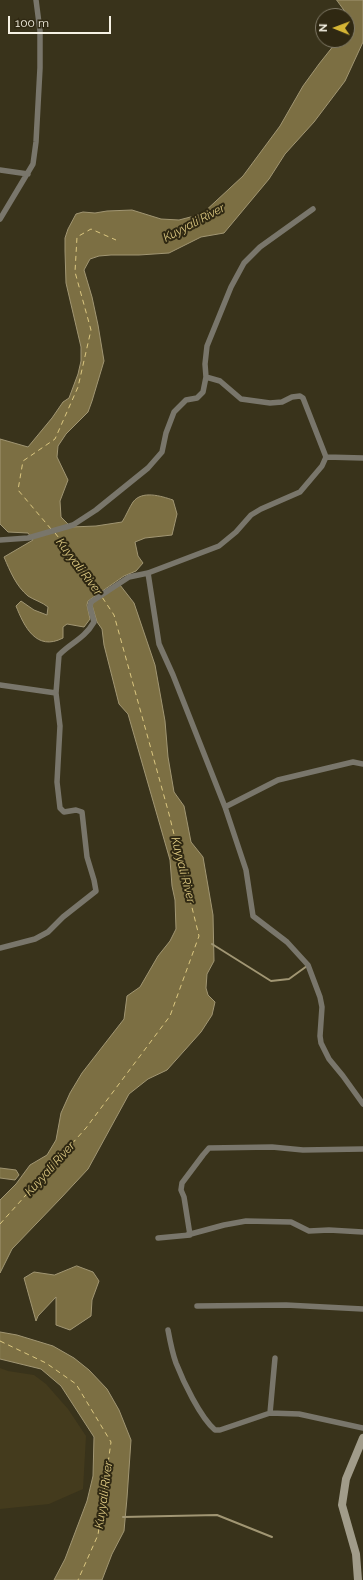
<!DOCTYPE html>
<html>
<head>
<meta charset="utf-8">
<style>
  body { margin:0 }
  #map { position:relative; width:363px; height:1580px; overflow:hidden; background:#39331b; font-family:Raleway,sans-serif }
  canvas { display:block }
  .north { position:absolute; left:315px; top:8px; width:40px; height:40px; box-sizing:border-box; background:#2f2812; border:1px solid #7f7966; border-radius:50%; rotate:271deg; font-size:11px; font-weight:700; line-height:16px; text-align:center; color:#f6f2e4 }
  .north::after { content:''; display:block; margin:auto; width:14px; height:18px; background:#d5b534; clip-path:polygon(50% 0,100% 100%,50% 72%,0 100%) }
  .scale { position:absolute; left:8px; top:16px; width:103px; height:18px; box-sizing:border-box; border:2px solid #f6f2e4; border-top:0; padding-left:5px; font-size:12px; line-height:14px; white-space:nowrap; color:#f6f2e4; -webkit-text-stroke:3px #2f2812; paint-order:stroke }
</style>
</head>
<body>
<div id="map">
<canvas width="363" height="1580"></canvas>
<div class="north">N</div>
<div class="scale">100 m</div>
</div>
<script>
const context = document.querySelector('canvas').getContext('2d');
context.lineJoin = 'round';
function fillPath(path, color) {
  context.fillStyle = color;
  context.fill(path, 'evenodd');
}
function stroke(path, color, width, dash) {
  context.strokeStyle = color;
  context.lineWidth = width;
  context.lineCap = dash ? 'butt' : 'round';
  context.setLineDash(dash || []);
  context.stroke(path);
}
function label(font, color, halo, rows, align = 'center') {
  context.font = font + ' Raleway,sans-serif';
  context.lineWidth = 4;
  context.setLineDash([]);
  context.textBaseline = 'middle';
  context.strokeStyle = halo;
  context.fillStyle = color;
  for (const [text, x, y, turn = 0] of rows) {
    context.save();
    context.translate(x, y);
    context.rotate((+turn || 0) * Math.PI / 180);
    context.textAlign = isNaN(turn) ? turn : align;
    if (halo) context.strokeText(text, 0, 0);
    context.fillText(text, 0, 0);
    context.restore();
  }
}
fillPath(new Path2D(`
  M 0,1368 L 8,1371 L 34,1375 L 46,1384 L 68,1409 L 86,1436 L 83,1489 L 49,1504 L 0,1509 Z`), '#443b1d');
const water = new Path2D(`
  M 337,0 L 363,0 L 363,42 L 345,81 L 314,122 L 285,154 L 269,179 L 224,233 L 201,237 L 169,253 L 139,255 L 111,255 L 99,256 L 90,259 L 84,270 L 92,297 L 98,325 L 104,361 L 92,401 L 88,412 L 66,434 L 58,446 L 57,457 L 68,480 L 60,501 L 61,517 L 71,527 L 96,526 L 122,522 C 126,516 129,508 133,502 C 142,490 161,496 173,500 L 177,514 L 172,535 L 145,538 L 135,542 L 138,556 L 143,563 L 136,571 L 124,576 L 88,601 L 87,605 L 90,619 L 84,627 L 67,624 L 63,627 L 63,638 C 36,652 24,626 16,606 L 21,601 L 34,610 L 47,615 L 48,607 C 42,602 34,600 28,596 C 16,586 10,571 4,557 L 33,540 L 28,533 L 8,532 L 0,524 L 0,439 L 28,447 L 52,418 L 63,402 L 69,398 L 78,374 L 81,361 L 81,347 L 66,283 L 65,251 L 65,238 L 68,229 L 76,214 L 83,212 L 95,213 L 107,211 L 132,210 L 161,219 L 179,220 L 202,214 L 243,176 L 280,126 L 303,86 L 319,64 L 338,40 L 347,40 L 347,16 L 345,16 L 345,12 Z
  M 120,585 L 134,603 L 155,665 L 165,721 L 168,757 L 174,792 L 184,806 L 191,842 L 203,857 L 213,915 L 214,961 L 207,974 L 206,988 L 208,995 L 215,1002 L 212,1015 L 201,1032 L 167,1070 L 148,1079 L 129,1094 L 88,1169 L 61,1198 L 12,1249 L 0,1273 L 0,1200 L 16,1184 L 30,1165 L 47,1155 L 56,1140 L 61,1113 L 70,1093 L 82,1073 L 124,1019 L 127,996 L 140,987 L 158,956 L 170,941 L 176,929 L 175,900 L 172,886 L 170,860 L 128,714 L 119,704 L 104,645 L 102,629 L 97,622 L 92,605 L 93,603 Z
  M 0,1168 L 16,1170 L 19,1175 L 15,1180 L 0,1178 Z
  M 77,1266 L 93,1272 L 99,1281 L 92,1300 L 91,1316 L 70,1330 L 56,1325 L 56,1297 L 38,1316 L 36,1321 L 24,1278 L 34,1272 L 54,1275 Z
  M 0,1332 L 17,1335 L 53,1346 L 74,1358 L 89,1370 L 107,1389 L 119,1410 L 131,1440 L 127,1498 L 124,1531 L 112,1554 L 102,1580 L 54,1580 L 65,1559 L 87,1501 L 93,1476 L 94,1437 L 61,1386 L 41,1369 L 0,1359 Z`);
fillPath(water, '#7c6f43');
stroke(water, '#a19673', 1);
stroke(new Path2D(`
  M 212,944 L 271,981 L 289,979 L 307,966
  M 123,1517 L 217,1515 L 272,1537`), '#a19673', 2);
stroke(new Path2D(`
  M 51,529 L 18,490 L 23,461 L 55,439 L 78,387 L 91,330 L 75,272 L 77,237 L 91,229 L 116,240
  M 55,533 L 74,557 L 99,593
  M 0,1224 L 86,1128 L 170,1016 L 199,936 L 169,814 L 114,615 L 102,597
  M 0,1341 L 46,1363 L 76,1384 L 111,1442 L 98,1535 L 78,1580`), '#dbc780', 1, [5, 4]);
stroke(new Path2D(`
  M 0,170 L 28,174
  M 0,219 L 33,164 L 36,142 L 40,68 L 40,31 L 36,0
  M 326,457 L 363,458
  M 0,540 L 28,538 L 73,525 L 96,510 L 148,468 L 162,452 L 166,433 L 174,412 L 186,400 L 197,398 L 203,392 L 206,377 L 205,364 L 207,346 L 231,287 L 244,263 L 260,247 L 313,209
  M 148,573 L 159,644 L 173,675 L 225,807 L 246,870 L 253,916 L 287,942 L 308,965 L 320,997 L 322,1007 L 320,1036 L 321,1043 L 329,1059 L 343,1076 L 363,1104
  M 0,685 L 56,693
  M 225,807 L 278,780 L 353,762 L 363,764
  M 0,948 L 35,939 L 48,932 L 63,917 L 96,891 L 94,880 L 87,857 L 82,812 L 76,810 L 64,812 L 60,808 L 57,782 L 60,726 L 56,693 L 59,655 C 72,642 84,639 94,622 L 90,607 L 91,602 L 129,577 L 148,573 L 219,546 L 236,532 L 251,515 L 261,509 L 300,492 L 322,466 L 326,457 L 303,398 L 300,396 L 292,397 L 282,402 L 270,403 L 241,399 L 220,381 L 206,377
  M 187,1235 L 224,1225 L 246,1221 L 291,1222 L 309,1231 L 329,1230 L 363,1232
  M 158,1238 L 190,1235 L 184,1197 L 181,1190 L 182,1183 L 203,1155 L 209,1148 L 272,1147 L 303,1150 L 363,1149
  M 197,1306 L 286,1305 L 363,1309
  M 168,1330 C 170,1341 172,1352 176,1363 C 183,1381 200,1417 215,1430 L 220,1430 L 270,1413 L 299,1414 L 363,1428
  M 270,1413 L 275,1358`), '#79766b', 5.5);
stroke(new Path2D(`
  M 358,1580 L 356,1554 L 342,1505 L 346,1479 L 363,1438`), '#a19c8a', 8);
label('italic 12px', '#dbc780', '#2f2812', [
  ["Kuyyali River",194,223,-28],
  ["Kuyyali River",79,567,53],
  ["Kuyyali River",183,870,76],
  ["Kuyyali River",50,1169,-48],
  ["Kuyyali River",104,1495,-82]
]);
</script>
</body>
</html>
